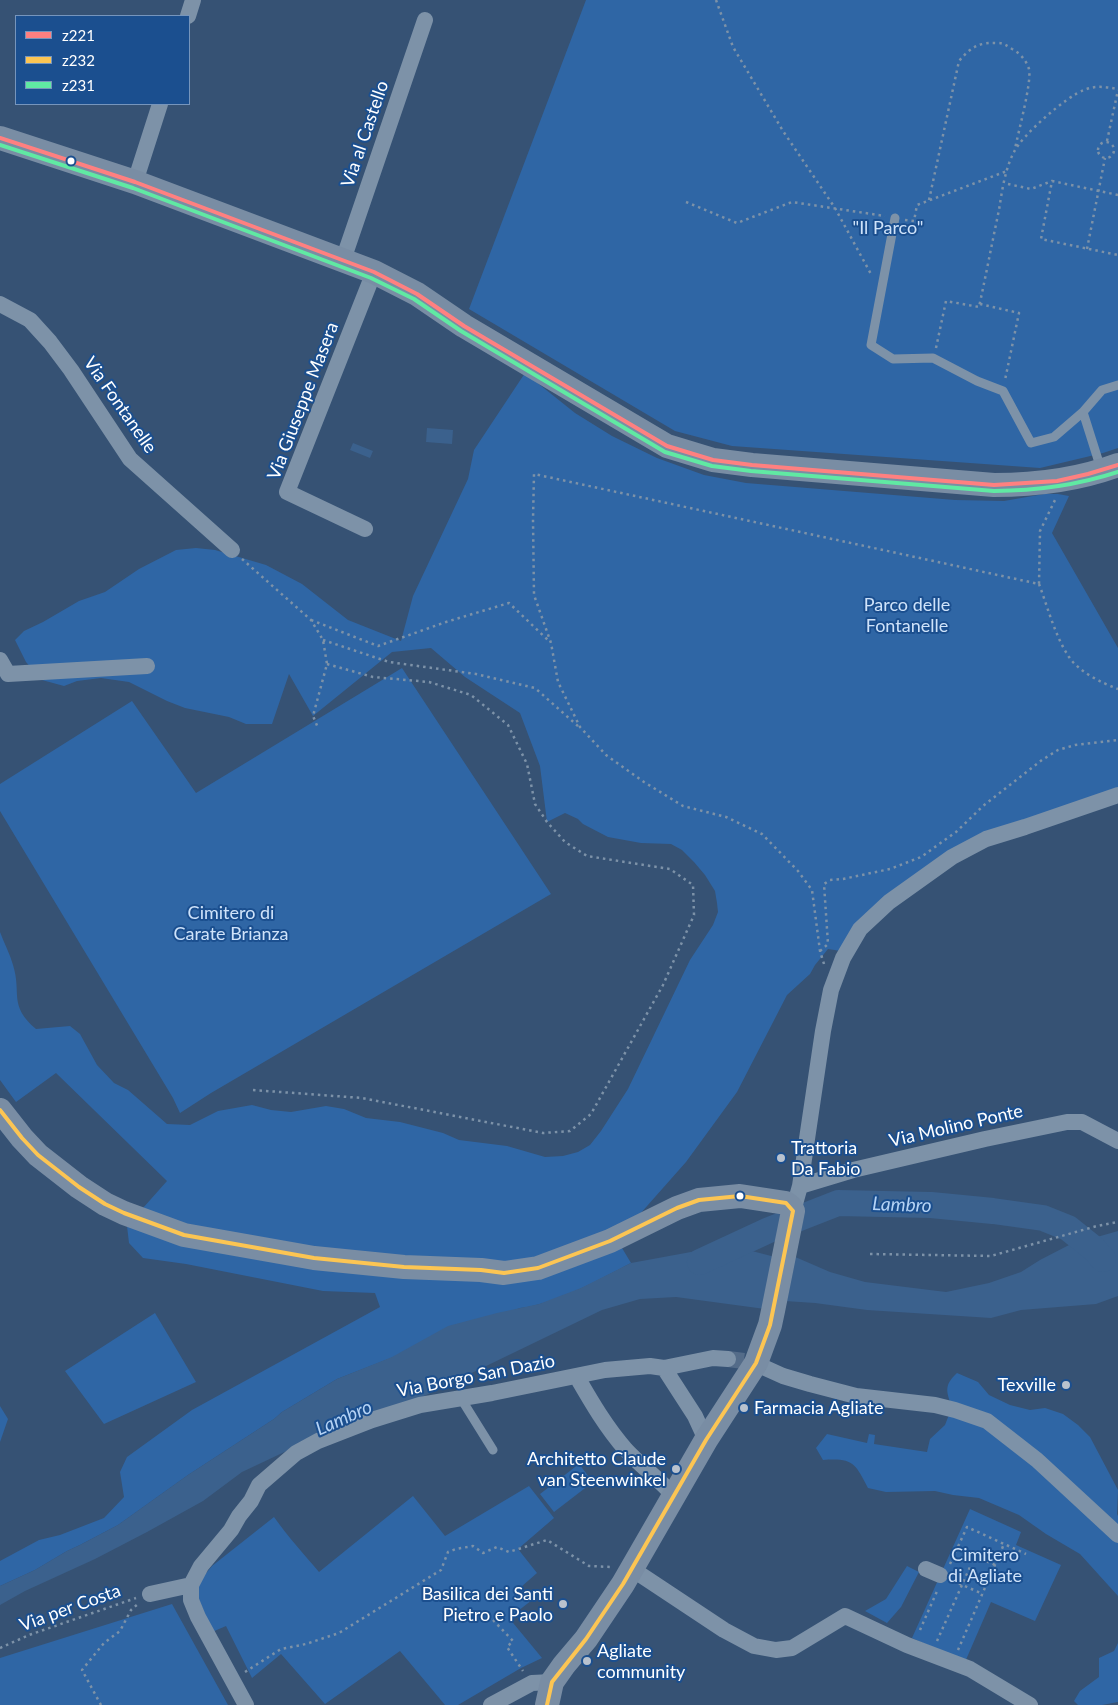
<!DOCTYPE html>
<html>
<head>
<meta charset="utf-8">
<style>
  body { margin:0 }
  #map { position:relative; width:1118px; height:1705px; overflow:hidden; background:#365274; font-family:Lato,sans-serif }
  canvas { display:block }
  .legend { position:absolute; left:15px; top:15px; width:175px; height:90px; box-sizing:border-box; background:#1b4f8f; border:1px solid #7695bc; margin:0; padding:6px 9px; list-style:none; font-size:15px; color:#fff }
  .legend li { display:flex; align-items:center; gap:10px; height:25px }
  .legend b { width:25px; border:1px solid #7695bc }
</style>
</head>
<body>
<div id="map">
<canvas width="1118" height="1705"></canvas>
<ul class="legend">
<li><b style="height:6px;background:#ff8080"></b>z221</li>
<li><b style="height:6px;background:#fcc553"></b>z232</li>
<li><b style="height:6px;background:#60e9a3"></b>z231</li>
</ul>
</div>
<script>
const context = document.querySelector('canvas').getContext('2d');
context.lineJoin = 'round';
function fillPath(path, color) {
  context.fillStyle = color;
  context.fill(path, 'evenodd');
}
function stroke(path, color, width, dash) {
  context.strokeStyle = color;
  context.lineWidth = width;
  context.lineCap = dash ? 'butt' : 'round';
  context.setLineDash(dash || []);
  context.stroke(path);
}
function label(font, color, halo, rows, align = 'center') {
  context.font = font + ' Lato,sans-serif';
  context.lineWidth = 4;
  context.setLineDash([]);
  context.textBaseline = 'middle';
  context.strokeStyle = halo;
  context.fillStyle = color;
  for (const [text, x, y, turn = 0] of rows) {
    context.save();
    context.translate(x, y);
    context.rotate((+turn || 0) * Math.PI / 180);
    context.textAlign = isNaN(turn) ? turn : align;
    if (halo) context.strokeText(text, 0, 0);
    context.fillText(text, 0, 0);
    context.restore();
  }
}
fillPath(new Path2D(`
  M 586,0 L 1118,0 L 1118,448 L 1103,453 L 1040,468 L 732,446 L 675,431 L 469,309 Z
  M 525,373 L 575,413 L 612,436 L 657,458 L 704,475 L 746,483 L 955,500 L 1004,501 L 1044,494 L 1058,494 L 1069,496 L 1052,533 L 1118,648 L 1118,795 L 1025,827 L 917,881 L 847,952 L 828,949 L 815,965 L 810,974 L 787,995 L 737,1092 L 686,1162 L 632,1223 L 622,1248 L 631,1263 C 600,1279 554,1305 520,1308 L 337,1379 L 282,1412 L 274,1419 L 188,1475 L 118,1525 L 80,1545 L 67,1551 L 35,1570 L 0,1586 L 0,1561 L 39,1540 L 60,1535 L 104,1518 L 124,1497 L 120,1472 L 127,1457 L 192,1410 L 380,1307 L 375,1293 L 323,1291 L 186,1264 L 143,1258 L 129,1243 L 127,1226 L 167,1181 L 56,1073 L 16,1102 L 0,1080 L 0,932 C 4,943 10,954 13,965 C 22,994 8,1005 36,1029 L 70,1026 L 80,1034 L 97,1065 L 114,1083 L 128,1090 L 167,1124 L 190,1125 L 218,1111 L 252,1105 L 271,1110 L 291,1112 L 326,1106 L 344,1109 L 366,1118 L 400,1122 L 443,1133 L 459,1140 L 507,1146 L 545,1157 L 563,1156 L 578,1152 L 590,1145 L 601,1131 L 628,1089 L 690,960 L 713,925 L 718,912 L 717,903 L 715,891 L 705,875 L 694,862 L 682,850 L 671,844 L 641,843 L 608,837 L 583,824 L 578,819 L 565,813 L 547,822 L 540,766 L 520,713 L 465,677 L 431,648 L 392,652 L 313,716 L 289,674 L 272,724 L 246,724 L 229,717 L 185,708 L 167,701 L 129,682 L 101,678 L 77,681 L 64,686 L 42,680 L 26,662 L 15,640 L 24,631 L 43,622 L 79,601 L 105,592 L 139,569 L 176,550 L 196,548 L 215,550 L 266,565 L 302,584 L 348,620 L 401,641 L 413,596 L 468,479 L 474,450 Z
  M 402,668 L 551,894 L 211,1093 L 180,1113 L 173,1098 L 0,811 L 0,784 L 132,701 L 196,793 Z
  M 155,1313 L 196,1382 L 104,1424 L 65,1371 Z
  M 957,1373 L 978,1382 L 989,1395 L 1010,1405 L 1030,1410 L 1045,1408 L 1063,1414 L 1078,1425 L 1090,1437 L 1118,1490 L 1117,1514 L 1118,1516 L 1118,1596 L 1080,1554 L 1046,1534 L 1019,1515 L 979,1498 L 953,1495 L 935,1491 L 886,1492 L 868,1488 C 855,1463 853,1458 823,1460 L 816,1448 L 827,1434 L 867,1443 L 869,1434 L 875,1435 L 874,1444 L 927,1452 L 930,1439 L 945,1425 L 952,1407 C 946,1391 944,1385 957,1373 Z
  M 0,1406 L 8,1419 L 0,1442 Z
  M 579,1464 L 593,1482 L 554,1512 L 540,1494 Z
  M 529,1486 L 554,1518 L 518,1549 L 537,1573 L 521,1587 L 532,1600 L 509,1618 L 542,1658 L 521,1668 L 458,1705 L 445,1705 L 400,1651 L 325,1704 L 281,1654 L 252,1678 L 226,1626 L 212,1632 L 198,1597 L 197,1584 L 212,1566 L 274,1517 C 288,1537 304,1554 319,1572 L 413,1496 L 445,1536 Z
  M 970,1509 L 1021,1532 L 1016,1545 L 1061,1565 L 1035,1621 L 991,1602 L 965,1662 L 912,1638 Z
  M 907,1566 L 919,1572 L 901,1607 L 887,1623 L 865,1611 L 886,1599 Z
  M 172,1604 L 228,1705 L 0,1705 L 0,1658 Z
  M 1118,1643 L 1118,1702 L 1102,1705 L 1078,1705 L 1074,1701 L 1080,1691 L 1099,1677 L 1099,1658 L 1114,1651 Z`), '#2f66a5');
fillPath(new Path2D(`
  M 427,428 L 453,430 L 452,444 L 426,442 Z
  M 353,443 L 373,451 L 370,458 L 350,450 Z
  M 1118,1231 L 1118,1296 L 1096,1304 L 1021,1310 L 991,1318 L 867,1310 L 815,1303 L 785,1301 L 793,1256 L 830,1272 L 865,1282 L 946,1292 L 989,1283 L 1021,1272 L 1040,1260 L 1069,1245 Z
  M 729,1245 L 775,1257 L 765,1309 L 676,1297 L 640,1299 L 602,1310 L 422,1397 L 295,1447 L 242,1472 L 203,1501 L 147,1532 L 95,1559 L 25,1591 L 0,1605 L 0,1586 L 35,1570 L 67,1551 L 80,1545 L 118,1525 L 188,1475 L 274,1419 L 282,1412 L 337,1379 L 392,1357 L 448,1326 L 497,1313 L 539,1304 L 581,1288 L 631,1263 Z`), '#3b618d');
stroke(new Path2D(`
  M 700,1262 L 769,1230 L 838,1203 L 931,1205 L 993,1211 L 1043,1218 L 1068,1228 L 1093,1248 L 1103,1259`), '#3b618d', 26);
stroke(new Path2D(`
  M 728,1359 L 752,1362`), '#546c89', 16, [16, 8]);
stroke(new Path2D(`
  M 716,0 L 733,47 L 783,131 L 835,208 L 872,276
  M 1107,141 L 1118,90
  M1098 150a8 8 0 1 1 16 0a8 8 0 1 1-16 0Z
  M 1008,184 L 1031,189 L 1052,181
  M 1118,195 L 1052,181 L 1041,239 L 1118,255
  M 929,200 L 959,61 C 971,47 979,42 998,43 C 1004,43 1007,46 1012,49 C 1020,53 1026,60 1029,69 C 1032,82 1018,133 1015,149
  M 686,202 L 737,223 L 792,202 L 885,216
  M 905,220 L 914,221 L 917,205 L 1007,171
  M 1087,249 L 1105,158
  M 980,304 L 1019,313 L 1005,380
  M 936,348 L 946,301 L 979,307 C 986,275 992,243 999,210 C 1002,191 1005,169 1014,152 C 1022,135 1067,96 1084,90 C 1096,85 1106,87 1118,89
  M 242,559 L 311,620 L 323,640 L 327,664 L 313,716 L 318,728
  M 1039,584 C 1048,608 1055,636 1069,657 C 1079,672 1102,683 1118,689
  M 311,620 L 378,646 L 446,622 L 509,603 L 550,642
  M 323,640 L 389,662 L 476,674 L 535,688 L 579,727
  M 820,951 L 828,944 L 824,884 L 830,880 L 843,879 L 890,869 L 921,857 L 956,832 L 983,806 L 1042,760 L 1058,750 L 1075,745 L 1118,740
  M 824,964 L 820,951 L 812,890 L 798,871 L 762,834 L 726,817 L 683,806 L 644,782 L 606,755 L 580,727 L 558,682 L 551,643 L 534,595 L 533,520 L 534,474 L 1039,584 L 1040,531 L 1055,500
  M 253,1090 L 362,1098 L 543,1133 L 570,1131 L 591,1114 L 663,985 L 694,915 L 693,885 L 670,869 L 587,856 L 565,842 L 547,822 L 535,804 L 527,764 L 508,725 L 471,695 L 429,682 L 373,677 L 327,664
  M 870,1254 L 991,1256 L 1097,1226 L 1118,1222
  M 957,1548 L 995,1565
  M 950,1564 L 967,1527 L 1026,1554
  M 953,1581 L 983,1594
  M 493,1620 L 513,1641 L 507,1647 L 523,1671
  M 920,1630 L 938,1589
  M 937,1641 L 970,1567
  M 0,1648 L 29,1635 L 136,1598
  M 958,1650 L 1004,1544
  M 245,1672 L 281,1649 L 306,1644 L 339,1633 L 441,1570 L 448,1552 L 456,1549 L 473,1546 L 483,1553 L 497,1547 L 509,1552 L 547,1540 L 589,1566 L 611,1567
  M 101,1705 L 82,1670 L 104,1643 L 120,1631 L 131,1610 L 139,1603`), '#7d92a8', 2.5, [2.5, 4]);
stroke(new Path2D(`
  M 895,218 L 871,345 L 893,359 L 933,358 L 977,381 L 1003,391 L 1031,443 L 1054,437 L 1083,412 L 1102,390 L 1118,385
  M 1083,412 L 1101,469
  M 460,1397 L 493,1450`), '#7d92a8', 9);
stroke(new Path2D(`
  M 188,16 L 193,0
  M 135,182 L 160,104
  M 343,260 L 425,20
  M 0,304 L 30,320 L 50,342 L 71,370 L 130,459 L 232,550
  M 365,529 L 287,492 L 374,272
  M 0,660 L 8,674 L 147,666
  M 800,1186 L 853,1170 L 985,1139 L 1067,1122 L 1082,1122 L 1118,1141
  M 793,1211 L 800,1186 L 823,1031 L 831,990 L 843,958 L 860,929 L 889,902 L 952,857 L 986,839 L 1025,827 L 1118,795
  M 752,1362 L 783,1376 L 810,1384 L 856,1396 L 935,1405 L 955,1410 L 987,1421 L 1037,1460 L 1118,1535
  M 664,1368 L 695,1416 L 706,1440
  M 577,1377 C 592,1403 606,1427 626,1450 C 641,1466 659,1479 674,1496
  M 632,1569 L 724,1630 L 754,1646 L 776,1650 L 792,1648 L 845,1616 L 907,1645 L 970,1669 L 1030,1705
  M 926,1569 L 940,1575
  M 150,1594 L 191,1585
  M 246,1705 L 198,1617 L 191,1600 L 191,1585 L 201,1566 L 231,1530 L 239,1516 L 251,1501 L 259,1485 L 296,1453 L 318,1441 L 372,1420 L 420,1405 L 492,1393 L 605,1370 L 650,1366 L 664,1368 L 713,1358 L 728,1359
  M 491,1705 L 532,1683 L 552,1682`), '#7d92a8', 16);
stroke(new Path2D(`
  M 0,138 L 135,182 L 374,272 L 417,294 L 464,326 L 667,446 L 713,460 L 752,465 L 994,485 C 1037,485 1078,480 1118,465
  M 0,1110 L 22,1138 L 38,1155 L 79,1187 L 105,1204 L 124,1213 L 184,1235 L 314,1258 L 404,1267 L 481,1270 L 504,1273 L 538,1268 L 610,1241 L 677,1208 L 699,1200 L 740,1196 L 786,1203 L 790,1206 L 793,1211 L 773,1311 L 770,1325 L 756,1363 L 706,1440 L 623,1584 L 586,1639 L 564,1665 L 552,1682 L 547,1705`), '#798da4', 24);
stroke(new Path2D(`
  M 0,138 L 135,182 L 374,272 L 417,294 L 464,326 L 667,446 L 713,460 L 752,465 L 994,485 L 1057,481 L 1088,474 L 1118,465`), '#ff8080', 4);
stroke(new Path2D(`
  M 0,1110 L 22,1138 L 38,1155 L 79,1187 L 105,1204 L 124,1213 L 184,1235 L 314,1258 L 404,1267 L 481,1270 L 504,1273 L 538,1268 L 610,1241 L 677,1208 L 699,1200 L 740,1196 L 786,1203 L 793,1211 L 770,1325 L 756,1363 L 706,1440 L 623,1584 L 586,1639 L 552,1682 L 547,1705`), '#fcc553', 4);
stroke(new Path2D(`
  M 0,145 L 133,188 L 371,278 L 414,299 L 461,331 L 665,452 L 712,466 L 751,471 L 994,491 C 1037,491 1078,485 1118,472`), '#60e9a3', 4);
for (const [x, y, r, color] of [
  [71,161,4.5,"#fff"],
  [781,1158,5,"#b9c2ce"],
  [740,1196,4.5,"#fff"],
  [1066,1385,5,"#b9c2ce"],
  [744,1408,5,"#b9c2ce"],
  [676,1469,5,"#b9c2ce"],
  [563,1604,5,"#b9c2ce"],
  [587,1661,5,"#b9c2ce"]
]) {
  const dot = new Path2D();
  dot.arc(x, y, r, 0, 2 * Math.PI);
  context.fillStyle = color;
  context.fill(dot);
  stroke(dot, '#1b4f8f', 2);
}
label('18px', '#fff', '#1b4f8f', [
  ["Via al Castello",365,134,-71],
  ["Via Giuseppe Masera",303,401,-69],
  ["Via Fontanelle",120,405,55],
  ["Via Molino Ponte",956,1126,-13],
  ["Via Borgo San Dazio",476,1376,-11],
  ["Via per Costa",70,1608,-20]
]);
label('18px', '#cfe3fa', '#1b4f8f', [
  ["\"Il Parco\"",888,228],
  ["Parco delle",907,605],
  ["Fontanelle",907,626],
  ["Cimitero di",231,913],
  ["Carate Brianza",231,934],
  ["Cimitero",985,1555],
  ["di Agliate",985,1576]
]);
label('18px', '#fff', '#1b4f8f', [
  ["Trattoria",791,1148],
  ["Da Fabio",791,1169],
  ["Texville",1056,1385,"right"],
  ["Farmacia Agliate",754,1408],
  ["Architetto Claude",666,1459,"right"],
  ["van Steenwinkel",666,1480,"right"],
  ["Basilica dei Santi",553,1594,"right"],
  ["Pietro e Paolo",553,1615,"right"],
  ["Agliate",597,1651],
  ["community",597,1672]
], 'left');
label('italic 19px', '#b5d3f5', '#1b4f8f', [
  ["Lambro",902,1205,2],
  ["Lambro",344,1418,-24]
]);
</script>
</body>
</html>
